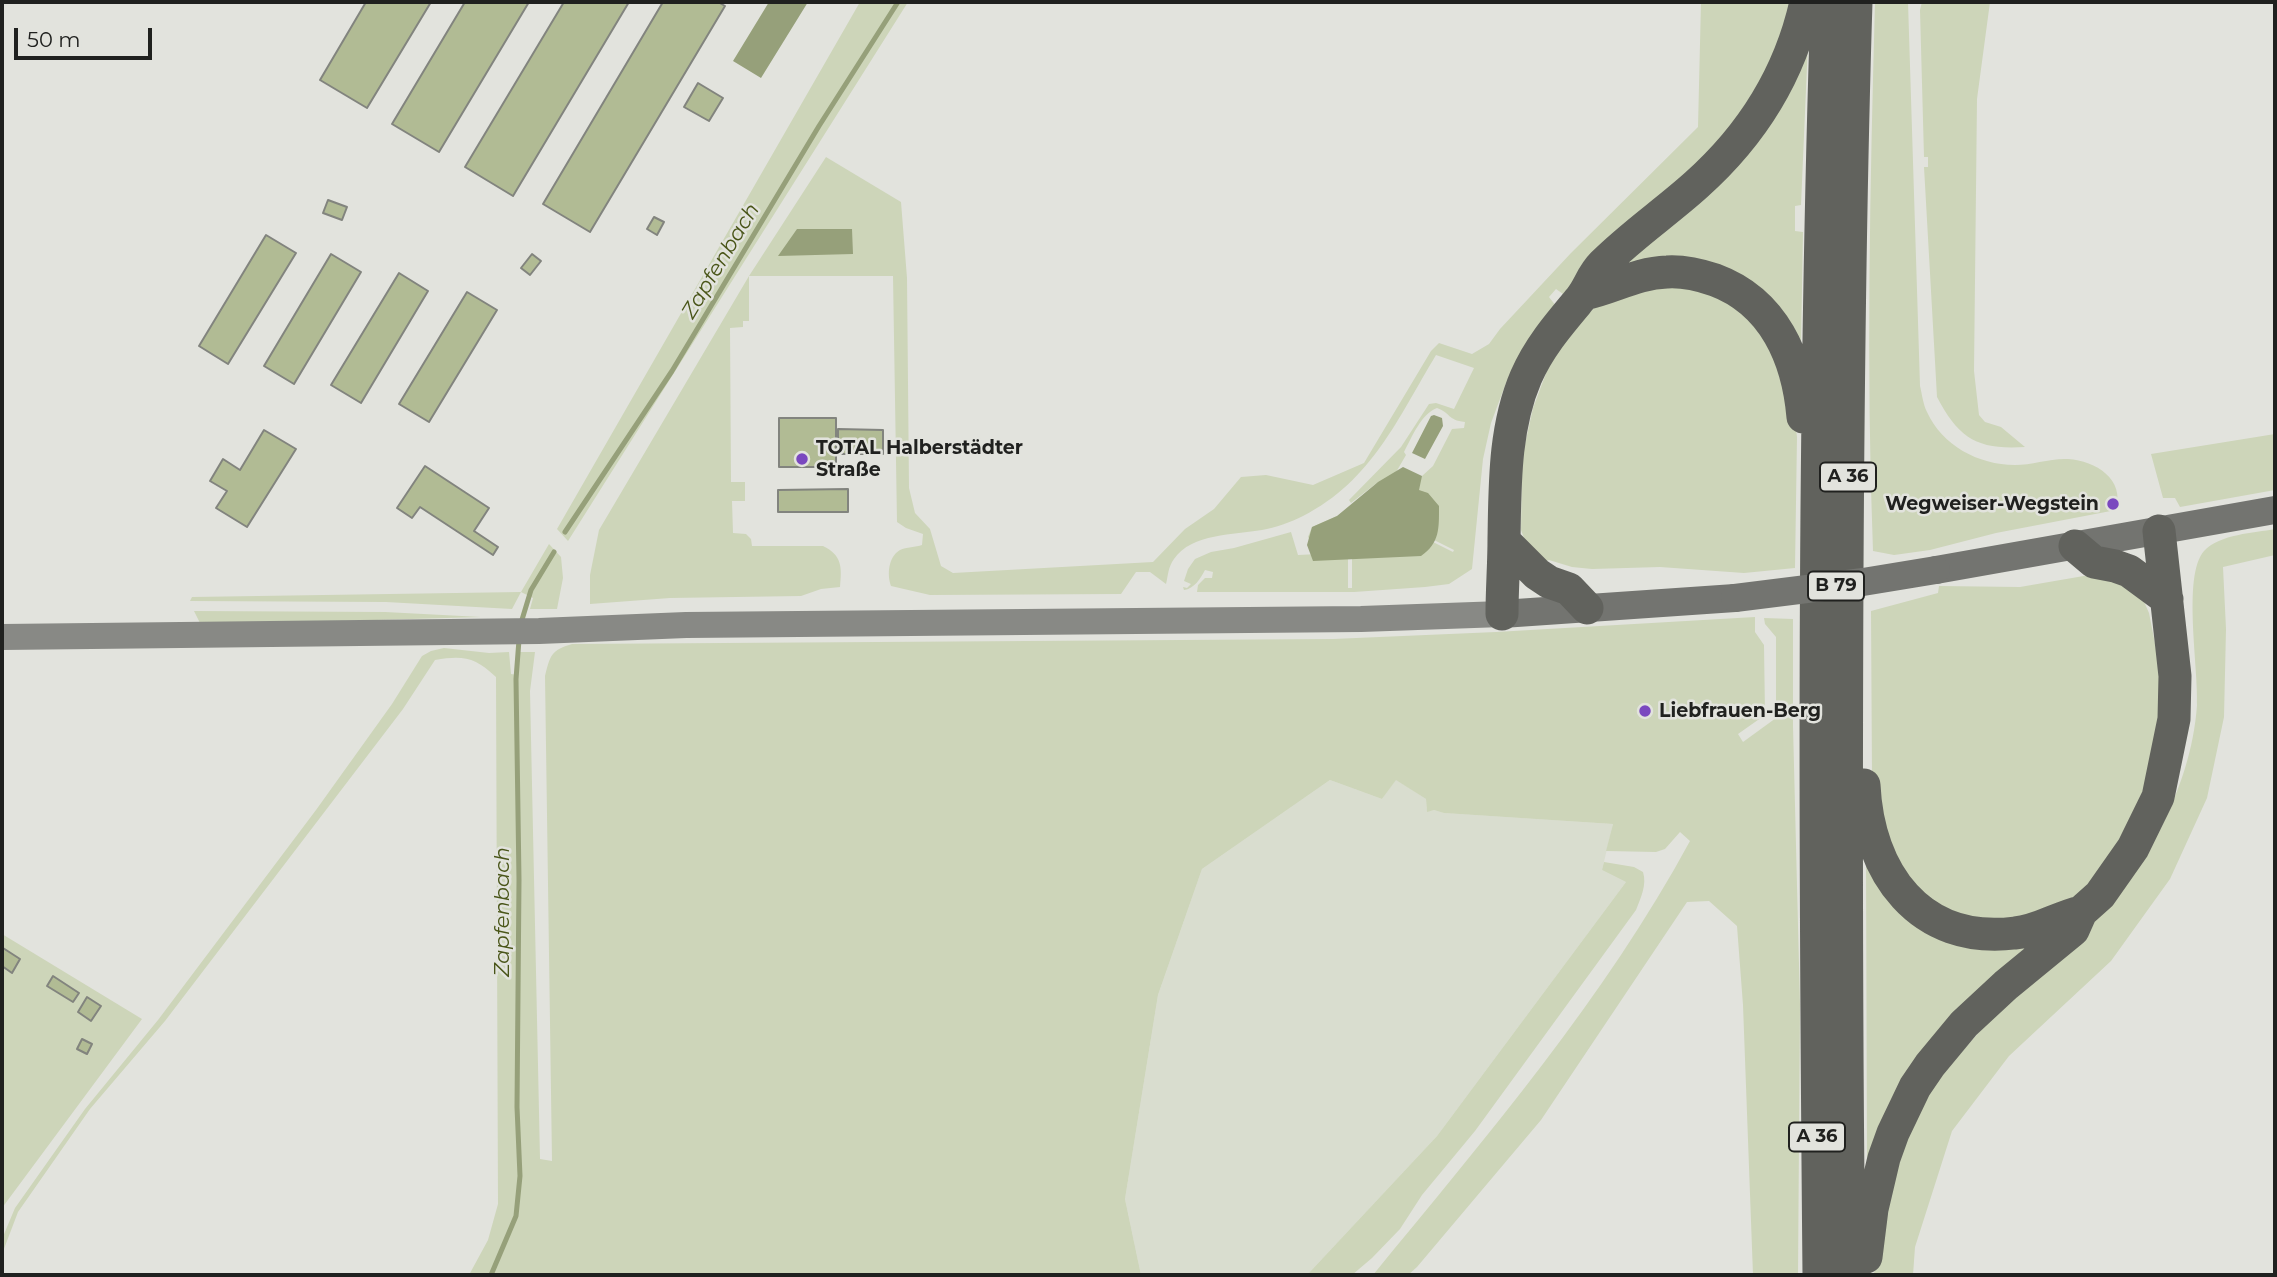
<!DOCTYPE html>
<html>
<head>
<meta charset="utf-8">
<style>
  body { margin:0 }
  #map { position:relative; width:2277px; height:1277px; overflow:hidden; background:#e2e3dd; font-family:Montserrat,sans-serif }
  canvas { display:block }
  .frame { position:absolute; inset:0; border:4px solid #20211f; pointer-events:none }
  .scale { position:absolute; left:14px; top:28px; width:138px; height:32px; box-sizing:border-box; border:4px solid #20211f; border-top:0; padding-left:9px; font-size:21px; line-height:24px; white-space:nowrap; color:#20211f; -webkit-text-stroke:5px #e2e3dd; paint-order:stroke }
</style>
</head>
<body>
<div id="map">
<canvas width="2277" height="1277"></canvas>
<div class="frame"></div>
<div class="scale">50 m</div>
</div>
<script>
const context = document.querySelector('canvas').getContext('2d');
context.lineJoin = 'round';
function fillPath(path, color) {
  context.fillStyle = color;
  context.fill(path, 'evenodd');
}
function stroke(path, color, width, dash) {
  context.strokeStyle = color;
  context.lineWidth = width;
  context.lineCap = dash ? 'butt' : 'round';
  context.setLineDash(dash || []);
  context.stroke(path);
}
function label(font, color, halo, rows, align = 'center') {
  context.font = font + ' Montserrat,sans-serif';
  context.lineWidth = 5;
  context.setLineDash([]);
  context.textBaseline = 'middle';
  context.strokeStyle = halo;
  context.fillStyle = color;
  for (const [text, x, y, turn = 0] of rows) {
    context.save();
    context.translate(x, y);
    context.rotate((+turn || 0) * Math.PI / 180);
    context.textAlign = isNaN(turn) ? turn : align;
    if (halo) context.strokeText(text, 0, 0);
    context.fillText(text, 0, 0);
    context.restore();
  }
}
fillPath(new Path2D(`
  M 1396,779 L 1426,799 L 1427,811 L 1434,810 L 1445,813 L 1613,824 L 1602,870 L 1626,882 L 1437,1136 L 1307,1275 L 1141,1275 L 1125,1199 L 1158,995 L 1202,869 L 1330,780 L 1382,799 Z`), '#d9ddcf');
fillPath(new Path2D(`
  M 860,2 L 908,2 L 568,541 L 557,529 Z
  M 1701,2 L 1795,2 L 1780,53 L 1708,160 L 1563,294 L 1556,289 L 1549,297 L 1556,306 L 1525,345 L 1506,383 L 1491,423 L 1483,459 L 1472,569 L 1449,584 L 1425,587 L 1354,592 L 1197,592 L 1198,585 L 1205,578 L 1212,578 L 1213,572 L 1205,570 C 1201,578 1194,589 1184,590 L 1183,587 L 1187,588 L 1191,584 L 1184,581 L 1188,569 L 1195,559 L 1211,552 L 1234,548 L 1291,532 L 1298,555 L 1319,554 L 1308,537 L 1312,527 L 1355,508 L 1378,482 L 1351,503 L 1349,500 L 1401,447 L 1429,404 L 1436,403 L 1454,409 L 1474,368 L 1436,355 C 1398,418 1372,481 1303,516 C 1291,522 1275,528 1262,530 C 1234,535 1192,533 1174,559 C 1168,567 1168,576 1166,584 L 1150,572 L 1136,572 L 1121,594 L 930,595 L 891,586 C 887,575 888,557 900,550 C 906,547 916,547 922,545 L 923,534 L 906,528 L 897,522 L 893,276 L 749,276 L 749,321 L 743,321 L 743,327 L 730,328 L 731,482 L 745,482 L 745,501 L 732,501 L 733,533 L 746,534 L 751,539 L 752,546 L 823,546 C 842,555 842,567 840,587 L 821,589 L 801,596 L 670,598 L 590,604 L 590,575 L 599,530 L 749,276 L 826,157 L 901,202 L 907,278 L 909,488 L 915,513 L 930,529 L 941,566 L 953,573 L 1153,562 L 1185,529 L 1214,509 L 1241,477 L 1266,475 L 1313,485 L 1364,463 L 1431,351 L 1439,343 L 1472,354 L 1489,344 L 1500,329 L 1571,253 L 1698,127 ZM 1437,408 C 1451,413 1447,420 1465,422 L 1464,428 L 1452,429 L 1433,466 L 1422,476 L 1413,494 L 1414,530 L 1454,550 L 1453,552 L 1429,540 L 1352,556 L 1352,588 L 1348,588 L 1348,555 L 1406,455 L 1404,452 C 1412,437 1421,414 1437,408 Z
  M 1875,2 L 1908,2 L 1920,386 C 1922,394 1923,404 1927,412 C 1942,445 1978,465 2015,465 C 2032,465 2051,458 2068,459 C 2096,461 2125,479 2116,510 L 1996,533 L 1930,550 L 1894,555 L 1873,551 C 1866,368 1870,185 1875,2 Z
  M 1922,2 L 1990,2 L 1977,99 L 1974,371 L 1979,415 L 1985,422 L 2001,427 L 2025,447 C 1978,450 1959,439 1937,397 L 1924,167 L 1928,167 L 1928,157 L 1924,157 L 1920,10 Z
  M 1808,43 L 1801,205 L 1795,206 L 1795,231 L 1803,232 L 1801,343 L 1755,291 L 1609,277 Z
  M 1688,282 L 1755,314 L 1792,395 L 1797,437 L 1795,568 L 1744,573 L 1660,567 L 1592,569 L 1572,567 L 1549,560 L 1540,564 L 1527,546 L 1521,530 L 1522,458 L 1533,408 L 1548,368 L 1573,329 L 1598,304 L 1623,289 Z
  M 2275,434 L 2275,490 L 2180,507 L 2175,498 L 2163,498 L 2151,454 Z
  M 2275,529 L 2275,555 L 2223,567 L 2226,629 L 2224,717 L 2207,798 L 2170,879 L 2111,961 L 2009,1056 L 1952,1131 L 1915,1247 L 1913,1275 L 1874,1275 L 1877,1234 L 1916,1103 L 2161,828 C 2180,789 2194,749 2197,705 C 2199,669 2182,576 2204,551 C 2220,534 2254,533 2275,529 Z
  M 549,544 L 561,557 L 563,578 L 557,609 L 530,609 L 533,598 L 521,592 L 512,609 L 386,602 L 190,601 L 192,597 L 521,592 Z
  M 2101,573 L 2142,597 L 2149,613 L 2162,679 L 2157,743 L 2143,791 L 2114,852 L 2083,891 L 2058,910 L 2019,924 L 1950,917 L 1892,865 L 1872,778 L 1871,611 L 1938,593 L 1939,586 L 2020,587 Z
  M 194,611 L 385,612 L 481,617 L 201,625 Z
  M 1755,617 L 1755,632 L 1764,645 L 1765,715 L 1738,734 L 1743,742 L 1776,718 L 1776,637 L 1765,624 L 1764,618 L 1793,619 L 1793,726 L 1800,1005 L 1798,1275 L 1753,1275 L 1743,1005 L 1737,926 L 1709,901 L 1687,902 L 1541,1120 L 1417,1267 L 1408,1275 L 1373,1275 C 1486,1137 1605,998 1690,841 L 1680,832 L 1665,849 L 1656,852 L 1606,851 L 1613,824 L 1444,813 L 1434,810 L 1427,812 L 1426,799 L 1396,780 L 1382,799 L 1330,780 L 1202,869 L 1158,995 L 1125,1199 L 1141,1275 L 469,1275 L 488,1240 L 498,1204 L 496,677 C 475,657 463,655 435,660 L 403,709 L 165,1021 L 90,1109 L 18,1212 L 2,1254 L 2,1239 L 15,1208 L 85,1109 L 158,1020 L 316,810 L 392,704 L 422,656 L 431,651 L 444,648 L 489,653 L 509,652 L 511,674 L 518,675 L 519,652 L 535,652 L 530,691 L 540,1159 L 552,1161 L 545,676 C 550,656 551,650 572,644 L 1333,639 L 1496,632 Z
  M 1866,860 L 1894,899 L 2049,934 L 1867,1160 Z
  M 1604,862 L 1634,867 L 1643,872 C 1647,885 1641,897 1636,910 L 1475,1131 L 1422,1195 L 1400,1229 L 1372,1258 L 1352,1275 L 1307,1275 L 1437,1136 L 1626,882 L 1602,870 Z
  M 2,934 L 142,1019 L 2,1208 Z`), '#cdd5b9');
fillPath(new Path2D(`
  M 769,2 L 808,2 L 761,78 L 733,61 Z
  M 797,229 L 852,229 L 853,254 L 778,256 Z
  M 1434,415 L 1442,418 L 1443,426 L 1425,459 L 1412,453 L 1431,416 Z
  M 1403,467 L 1422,476 L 1419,490 L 1428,493 L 1439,506 C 1439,528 1440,543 1421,556 L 1313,561 L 1307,545 L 1312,527 L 1337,516 L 1378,482 Z`), '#96a07a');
stroke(new Path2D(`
  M 565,532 L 672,371 L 819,126 L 898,2
  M 521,623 L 531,590 L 554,552
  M 491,1275 L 516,1216 L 520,1176 L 517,1107 L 519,880 L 516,679 L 519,640`), '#96a07a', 5);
const building = new Path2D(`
  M 366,2 L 431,2 L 367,108 L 320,80 Z
  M 465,2 L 529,2 L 439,152 L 392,124 Z
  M 564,2 L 629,2 L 513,196 L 465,167 Z
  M 663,2 L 718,2 L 725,6 L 590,232 L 543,204 Z
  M 698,83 L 723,98 L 709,121 L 684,107 Z
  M 328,200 L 347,207 L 342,220 L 323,213 Z
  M 654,217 L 664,222 L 657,235 L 647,229 Z
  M 266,235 L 296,253 L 228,364 L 199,346 Z
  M 331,254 L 361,272 L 294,384 L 264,366 Z
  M 532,254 L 541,261 L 530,275 L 521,268 Z
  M 399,273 L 428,291 L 361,403 L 331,385 Z
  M 467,292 L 497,310 L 429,422 L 399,404 Z
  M 779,418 L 836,418 L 836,467 L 779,467 Z
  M 838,429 L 883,430 L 883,454 L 838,454 Z
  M 264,430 L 296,449 L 247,527 L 216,508 L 227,491 L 210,481 L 223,459 L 240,470 Z
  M 425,466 L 489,508 L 474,531 L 498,547 L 493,555 L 420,507 L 412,518 L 397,508 Z
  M 848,489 L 848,512 L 778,512 L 778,490 Z
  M 3,948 L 20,959 L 12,973 L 2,966 Z
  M 53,976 L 79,993 L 73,1002 L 47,986 Z
  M 87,997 L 101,1006 L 91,1021 L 78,1012 Z
  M 82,1039 L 92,1044 L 87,1054 L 77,1049 Z`);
fillPath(building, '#b1bb94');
stroke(building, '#82847e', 2);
stroke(new Path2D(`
  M 2,637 L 539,631 L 686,625 L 1361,619 L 1502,614`), '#888985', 26);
stroke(new Path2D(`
  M 1936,570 L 2275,510
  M 1502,614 L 1735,598`), '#737470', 28);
stroke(new Path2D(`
  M 1584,294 C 1613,288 1636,273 1667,272 C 1683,271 1700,275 1715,280 C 1774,302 1798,358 1803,417
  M 1504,541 L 1537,574 L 1549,582 L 1569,589 L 1587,608
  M 2075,546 L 2094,562 L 2115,566 L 2129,571 L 2167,599
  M 1502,614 C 1502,589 1504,564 1504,539 C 1505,486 1504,428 1526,377 C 1539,347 1559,324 1580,299 C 1590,287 1591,276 1603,264 C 1632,235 1666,212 1696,185 C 1751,136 1790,74 1806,2
  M 1864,785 C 1868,872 1919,945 2015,933 C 2039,931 2058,917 2081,912
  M 1866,1257 L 1872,1209 L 1884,1158 L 1893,1133 L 1915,1087 L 1930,1065 L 1964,1024 L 2006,985 L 2073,930 L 2081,912 L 2100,895 L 2133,848 L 2158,797 L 2174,719 L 2175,676 L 2159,531
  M 1819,1275 C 1815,851 1813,426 1827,2
  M 1849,1275 C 1846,1041 1846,806 1847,571 C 1848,381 1850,192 1856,2`), '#61625d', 33);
stroke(new Path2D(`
  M 1735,598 L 1863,582 L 1936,570`), '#737470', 28);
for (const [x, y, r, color] of [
  [802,459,7,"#7a48bf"],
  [2113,504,7,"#7a48bf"],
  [1645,711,7,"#7a48bf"]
]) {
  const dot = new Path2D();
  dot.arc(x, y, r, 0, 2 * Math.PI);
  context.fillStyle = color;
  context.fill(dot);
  stroke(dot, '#e2e3dd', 2.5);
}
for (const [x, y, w] of [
  [1848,477,56],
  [1836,586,56],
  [1817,1137,56]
]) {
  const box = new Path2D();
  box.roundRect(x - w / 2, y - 14.5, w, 29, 5);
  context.fillStyle = '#e2e3dd';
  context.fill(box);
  stroke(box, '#20211f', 2);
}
label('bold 18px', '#20211f', null, [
  ["A 36",1848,477],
  ["B 79",1836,586],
  ["A 36",1817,1137]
]);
label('bold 19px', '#20211f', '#e2e3dd', [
  ["TOTAL Halberstädter",816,448],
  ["Straße",816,470],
  ["Wegweiser-Wegstein",2099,504,"right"],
  ["Liebfrauen-Berg",1659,711]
], 'left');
label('italic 21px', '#495518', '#e2e3dd', [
  ["Zapfenbach",721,261,-59],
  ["Zapfenbach",503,912,-90]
]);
</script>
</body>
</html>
